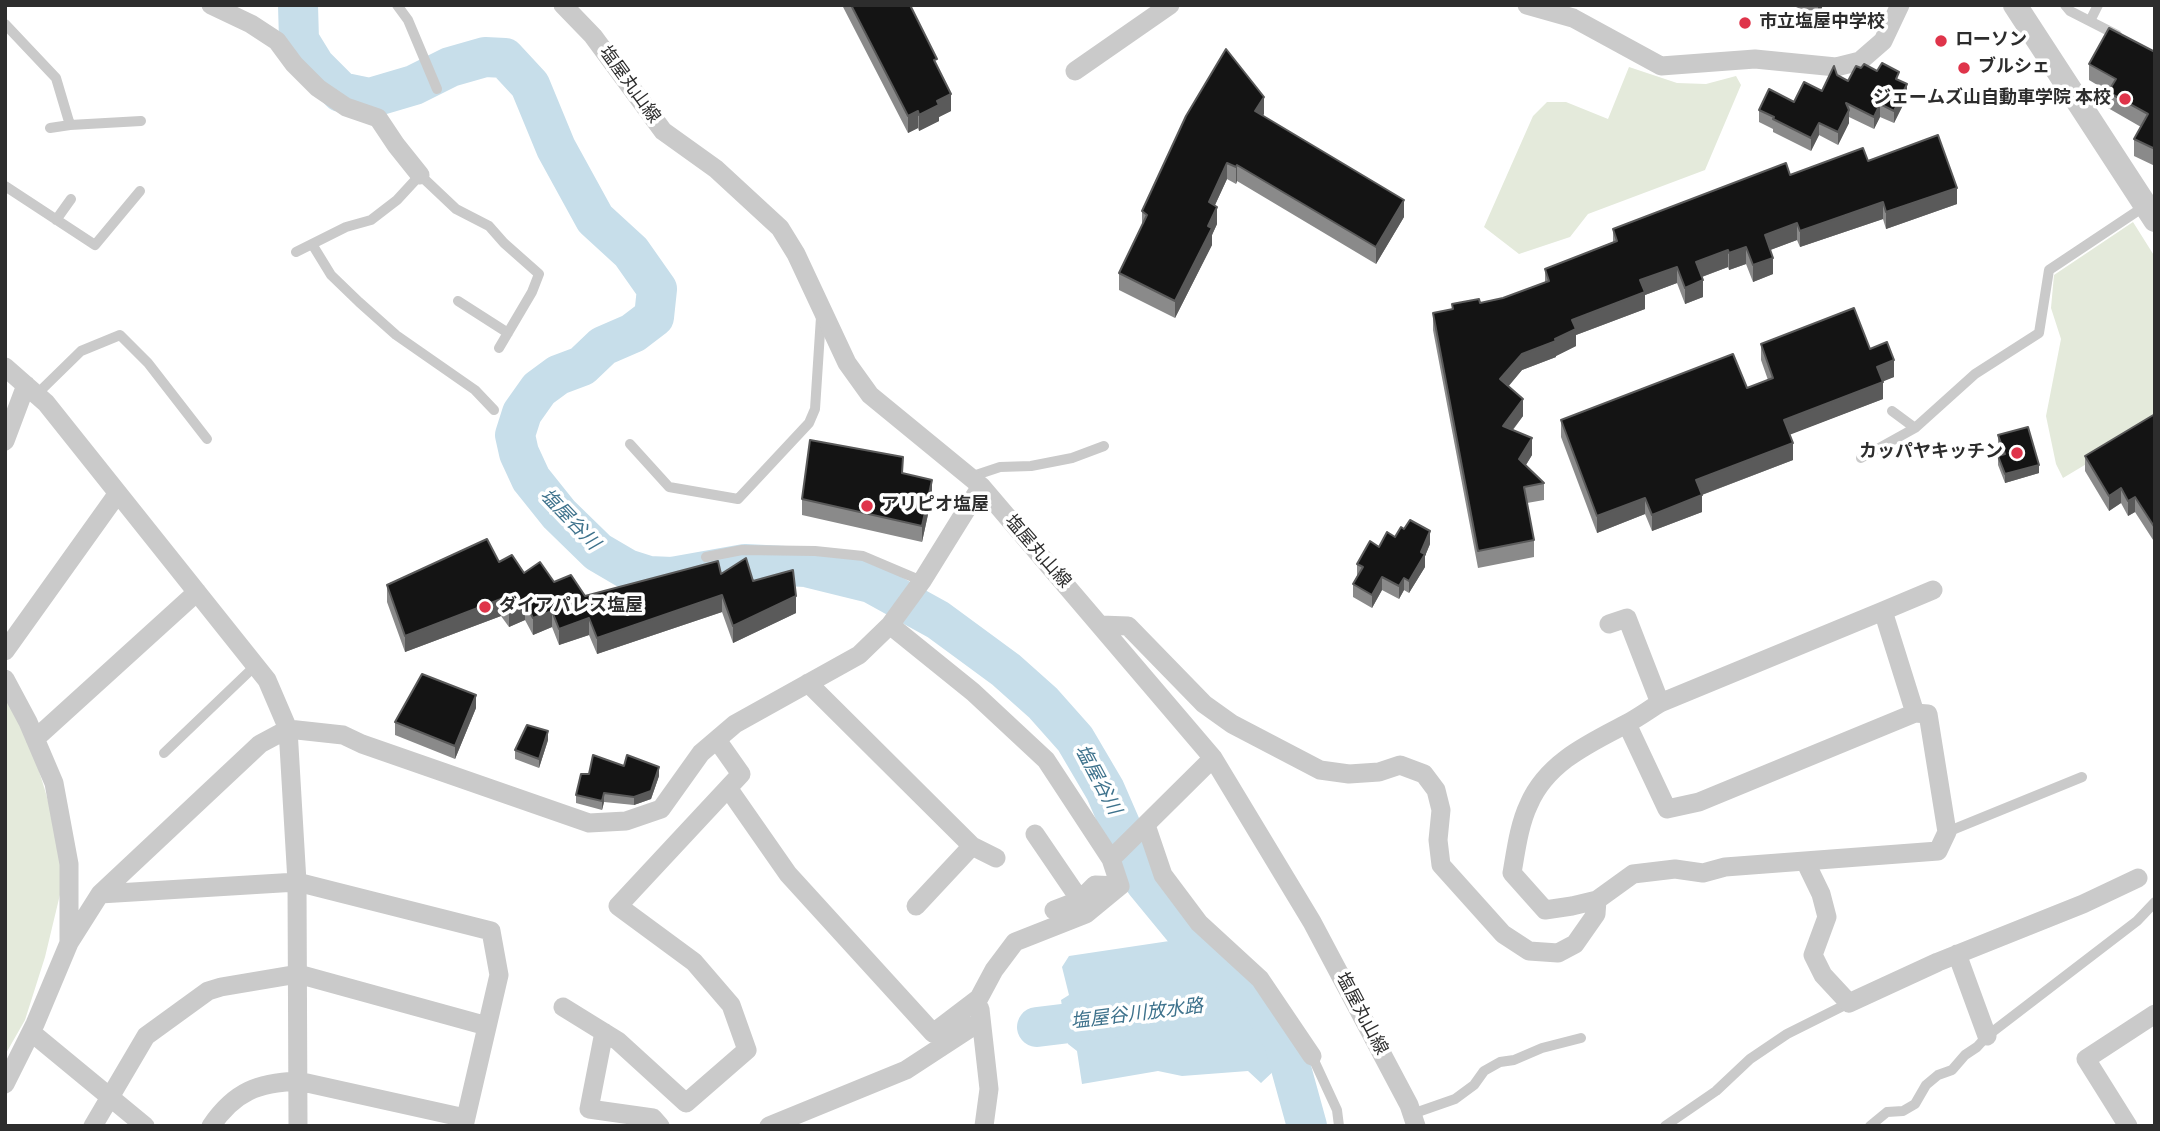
<!DOCTYPE html>
<html>
<head>
<meta charset="utf-8">
<style>
  body { margin:0 }
  #map { position:relative; width:2160px; height:1131px; overflow:hidden; background:#fff; font-family:"Titillium Web",sans-serif }
  canvas { display:block }
  .frame { position:absolute; inset:0; border:7px solid #2d2d2d; pointer-events:none }
</style>
</head>
<body>
<div id="map">
<canvas width="2160" height="1131"></canvas>
<div class="frame"></div>
</div>
<script>
const context = document.querySelector('canvas').getContext('2d');
context.lineJoin = 'round';
function fillPath(path, color) {
  context.fillStyle = color;
  context.fill(path, 'evenodd');
}
function stroke(path, color, width, dash) {
  context.strokeStyle = color;
  context.lineWidth = width;
  context.lineCap = dash ? 'butt' : 'round';
  context.setLineDash(dash || []);
  context.stroke(path);
}
function label(font, color, halo, rows, align = 'center') {
  context.font = font + ' "Titillium Web","Noto Sans JP",sans-serif';
  context.lineWidth = 7;
  context.setLineDash([]);
  context.textBaseline = 'middle';
  context.strokeStyle = halo;
  context.fillStyle = color;
  for (const [text, x, y, turn = 0] of rows) {
    context.save();
    context.translate(x, y);
    context.rotate((+turn || 0) * Math.PI / 180);
    context.textAlign = isNaN(turn) ? turn : align;
    if (halo) context.strokeText(text, 0, 0);
    context.fillText(text, 0, 0);
    context.restore();
  }
}
fillPath(new Path2D(`
  M 1629,67 L 1677,83 L 1706,84 L 1736,76 L 1741,85 L 1705,170 L 1588,214 L 1570,237 L 1519,254 L 1484,227 L 1533,116 L 1547,102 L 1566,102 L 1608,119 Z
  M 2133,222 L 2155,257 L 2155,423 L 2063,478 L 2056,464 L 2046,416 L 2061,339 L 2051,308 L 2054,275 Z
  M 5,697 L 32,749 L 44,787 L 56,828 L 63,882 L 45,957 L 25,1020 L 5,1055 Z`), '#e4eadb');
fillPath(new Path2D(`
  M 1176,940 L 1221,982 L 1253,1015 L 1279,1066 L 1261,1083 L 1248,1071 L 1182,1076 L 1158,1071 L 1082,1084 L 1077,1051 L 1068,1044 L 1061,1000 L 1069,995 L 1062,967 L 1069,956 Z`), '#c7deea');
stroke(new Path2D(`
  M 298,5 L 299,40 L 315,66 L 341,92 L 370,98 L 414,85 L 450,67 L 485,57 L 505,58 L 530,85 L 556,148 L 595,219 L 631,252 L 657,289 L 654,317 L 633,333 L 603,346 L 582,366 L 558,375 L 539,389 L 522,413 L 515,435 L 519,453 L 531,479 L 559,514 L 598,552 L 627,569 L 649,576 L 672,577 L 745,564 L 806,567 L 871,583 L 938,620 L 1006,670 L 1043,703 L 1075,739 L 1105,790 L 1145,882 L 1182,927 L 1258,1000 L 1283,1039 L 1307,1126
  M 1037,1027 L 1119,1017`), '#c7deea', 40);
stroke(new Path2D(`
  M 397,5 L 408,20 L 437,89
  M 2065,5 L 2070,11 L 2117,35
  M 2090,21 L 2098,5
  M 5,24 L 56,78 L 70,125 L 141,121
  M 50,128 L 70,125
  M 5,186 L 95,245 L 140,191
  M 56,220 L 71,199
  M 312,244 L 331,275 L 359,302 L 396,335 L 475,390 L 494,410
  M 296,252 L 346,227 L 371,220 L 397,200 L 420,175 L 456,209 L 489,226 L 504,243 L 539,274 L 532,292 L 499,348
  M 458,301 L 508,333
  M 37,394 L 81,351 L 120,335 L 148,363 L 207,439
  M 1892,411 L 1915,428
  M 630,444 L 669,487 L 738,499 L 809,423 L 815,409 L 821,317
  M 1861,458 L 1915,428 L 1975,374 L 2039,333 L 2049,270 L 2145,206
  M 970,477 L 1000,467 L 1031,466 L 1072,458 L 1104,446
  M 706,557 L 742,550 L 815,551 L 863,556 L 922,581
  M 164,753 L 255,666
  M 1947,832 L 2082,777
  M 1312,1056 L 1337,1110 L 1339,1126
  M 1412,1114 L 1455,1099 L 1474,1085 L 1484,1071 L 1500,1062 L 1514,1060 L 1542,1048 L 1581,1038
  M 1665,1126 L 1716,1091 L 1750,1059 L 1787,1034 L 1849,1003
  M 1870,1126 L 1887,1112 L 1903,1111 L 1915,1104 L 1926,1085 L 1938,1075 L 1952,1070 L 1965,1055 L 1977,1047 L 1987,1036 L 2137,921 L 2155,902`), '#cacaca', 10);
stroke(new Path2D(`
  M 211,5 L 251,24 L 277,41 L 294,64 L 318,88 L 346,107 L 378,118 L 396,145 L 420,175
  M 563,5 L 593,36 L 663,131 L 716,169 L 780,228 L 796,254 L 847,363 L 870,395 L 981,486 L 1213,758 L 1312,922 L 1409,1105 L 1416,1126
  M 1527,5 L 1573,18 L 1661,66 L 1755,59 L 1836,67 L 1860,61 L 1883,41 L 1900,5
  M 1075,71 L 1170,5
  M 5,367 L 46,403 L 267,680 L 288,729 L 297,882 L 298,1126
  M 5,441 L 26,385
  M 1883,611 L 1933,590
  M 1609,624 L 1627,618 L 1660,703
  M 890,625 L 973,692 L 1046,760 L 1111,859
  M 1101,625 L 1128,626 L 1204,704 L 1232,724 L 1320,770 L 1349,774 L 1379,772 L 1400,765 L 1424,774 L 1436,790 L 1441,810 L 1438,840 L 1441,865 L 1503,934 L 1529,951 L 1558,953 L 1575,944 L 1596,914 L 1597,900 L 1572,906 L 1545,910 L 1512,873 C 1516,850 1519,825 1529,804 C 1547,762 1590,743 1628,723 C 1639,717 1650,709 1660,703 L 1883,611 L 1915,713 L 1928,714 L 1947,832 L 1938,851 L 1725,867 L 1703,873 L 1675,869 L 1633,874 L 1597,900
  M 5,651 L 118,493
  M 5,679 L 28,722 L 54,783 L 69,864 L 69,942
  M 808,683 L 972,846 L 916,906
  M 1627,724 L 1667,809 L 1699,802 L 1915,713
  M 35,739 L 197,592
  M 728,788 L 788,874 L 933,1033 L 979,998 L 994,970 L 1015,942 L 1086,914 L 1120,886 L 1111,859 L 1213,758
  M 1146,825 L 1163,875 L 1199,923 L 1260,979 L 1312,1056
  M 1035,834 L 1080,900
  M 972,846 L 996,858
  M 1805,861 L 1821,894 L 1827,917 L 1813,955 L 1823,975 L 1849,1003 L 1938,962 L 2083,904 L 2138,878
  M 100,894 L 297,882 L 491,931 L 499,975 L 464,1126
  M 1054,910 L 1080,900 L 1095,885 L 1120,886
  M 1957,954 L 1987,1036
  M 563,1007 L 618,1041 L 686,1103 L 747,1050 L 731,1005 L 694,962 L 618,906 L 741,774 L 717,740
  M 980,1009 L 989,1089 L 984,1126
  M 31,1032 L 145,1126
  M 604,1032 L 589,1109 L 653,1118 L 660,1126
  M 5,1084 L 35,1024 L 69,943 L 100,894 L 260,744 L 288,729 L 343,735 L 362,744 L 589,823 L 626,821 L 661,809 L 701,753 L 735,724 L 859,655 L 890,625 L 922,581 L 981,486
  M 93,1126 L 146,1036 L 208,991 L 221,987 L 298,974 L 487,1026
  M 211,1126 C 235,1091 258,1083 298,1081 L 465,1118
  M 769,1126 L 906,1070 L 981,1021
  M 2128,1126 L 2086,1059 L 2155,1014`), '#cacaca', 19);
stroke(new Path2D(`
  M 2015,5 L 2155,220`), '#cacaca', 24);
fillPath(new Path2D(`
  M 842,5 L 910,5 L 937,66 L 951,111 L 939,117 L 939,121 L 919,131 L 918,128 L 908,133 Z
  M 1796,5 L 1823,5 L 1818,17 L 1796,7 Z
  M 2155,52 L 2155,166 L 2134,156 L 2134,139 L 2141,127 L 2108,108 L 2109,92 L 2089,80 L 2089,64 Z
  M 1861,68 L 1899,80 L 1907,97 L 1894,123 L 1880,117 L 1874,129 L 1849,117 L 1849,123 L 1838,145 L 1819,135 L 1811,151 L 1773,132 L 1773,129 L 1759,122 L 1759,110 L 1794,102 L 1822,91 L 1837,75 L 1848,81 Z
  M 1264,114 L 1263,116 L 1404,217 L 1376,264 L 1237,181 L 1236,184 L 1227,179 L 1215,205 L 1217,224 L 1212,235 L 1212,245 L 1175,318 L 1119,290 L 1119,273 L 1142,226 L 1142,211 Z
  M 1868,161 L 1957,204 L 1886,229 L 1883,219 L 1800,247 L 1797,240 L 1770,250 L 1773,274 L 1753,282 L 1746,264 L 1729,270 L 1728,267 L 1702,277 L 1703,297 L 1685,304 L 1677,283 L 1645,295 L 1645,309 L 1576,335 L 1576,346 L 1556,356 L 1556,357 L 1522,370 L 1508,387 L 1523,416 L 1513,430 L 1532,455 L 1526,465 L 1544,483 L 1544,500 L 1527,503 L 1534,540 L 1534,557 L 1478,568 L 1433,330 L 1433,313 L 1452,310 L 1452,304 L 1480,303 L 1503,298 L 1545,283 L 1545,269 L 1613,242 L 1613,229 L 1790,175 Z
  M 1761,344 L 1894,377 L 1882,381 L 1883,399 L 1790,434 L 1793,460 L 1702,495 L 1702,512 L 1652,531 L 1645,514 L 1597,533 L 1561,437 L 1561,420 L 1747,388 L 1768,380 L 1761,360 Z
  M 2155,414 L 2155,543 L 2135,512 L 2128,516 L 2121,503 L 2109,511 L 2085,471 L 2085,456 Z
  M 1998,435 L 2039,473 L 2005,483 L 1998,465 L 1998,456 L 2002,455 L 1998,444 Z
  M 903,474 L 932,496 L 922,542 L 802,515 L 802,499 Z
  M 1395,537 L 1430,544 L 1425,556 L 1425,567 L 1409,593 L 1404,590 L 1399,599 L 1382,590 L 1372,608 L 1353,597 L 1353,584 L 1357,576 L 1357,564 Z
  M 499,562 L 524,573 L 554,582 L 585,596 L 721,574 L 753,581 L 796,613 L 733,643 L 722,612 L 597,654 L 589,635 L 559,645 L 552,627 L 533,635 L 525,620 L 509,627 L 501,616 L 405,652 L 387,602 L 387,585 Z
  M 476,708 L 455,759 L 395,735 L 395,722 Z
  M 548,740 L 539,768 L 515,759 L 515,750 Z
  M 624,766 L 659,776 L 651,799 L 634,805 L 604,802 L 602,810 L 576,803 L 576,795 L 589,774 Z`), '#8a8a8a');
fillPath(new Path2D(`
  M 1818,5 L 1823,5 L 1818,17 Z
  M 1907,84 L 1907,97 L 1894,123 L 1894,111 Z
  M 951,94 L 951,111 L 939,117 L 939,121 L 919,131 L 919,115 L 937,101 Z
  M 1264,97 L 1264,114 L 1255,128 L 1255,111 Z
  M 1880,104 L 1880,117 L 1874,129 L 1874,117 Z
  M 1849,110 L 1849,123 L 1838,145 L 1838,132 Z
  M 918,111 L 918,128 L 908,133 L 908,116 Z
  M 1819,123 L 1819,135 L 1811,151 L 1811,138 Z
  M 1227,163 L 1227,179 L 1209,218 L 1209,202 Z
  M 1237,165 L 1237,181 L 1236,184 L 1236,167 Z
  M 1957,188 L 1957,204 L 1886,229 L 1886,212 Z
  M 1404,200 L 1404,217 L 1376,264 L 1376,247 Z
  M 1883,202 L 1883,219 L 1800,247 L 1800,231 Z
  M 1217,207 L 1217,224 L 1212,235 L 1212,245 L 1175,318 L 1175,301 Z
  M 1797,223 L 1797,240 L 1765,252 L 1765,235 Z
  M 1746,247 L 1746,264 L 1729,270 L 1729,253 Z
  M 1728,250 L 1728,267 L 1696,279 L 1696,262 Z
  M 1773,258 L 1773,274 L 1753,282 L 1753,265 Z
  M 1677,267 L 1677,283 L 1645,295 L 1645,309 L 1576,335 L 1576,346 L 1556,356 L 1556,357 L 1522,370 L 1500,396 L 1500,379 L 1522,354 L 1555,339 L 1572,320 L 1640,280 Z
  M 1703,280 L 1703,297 L 1685,304 L 1685,288 Z
  M 1894,360 L 1894,377 L 1877,384 L 1877,367 Z
  M 1883,382 L 1883,399 L 1784,437 L 1784,420 Z
  M 1523,399 L 1523,416 L 1503,442 L 1503,426 Z
  M 1532,438 L 1532,455 L 1519,476 L 1519,459 Z
  M 1793,443 L 1793,460 L 1696,497 L 1696,480 Z
  M 2039,465 L 2039,473 L 2005,483 L 2005,474 Z
  M 932,480 L 932,496 L 922,542 L 922,526 Z
  M 2121,488 L 2121,503 L 2109,511 L 2109,496 Z
  M 1702,495 L 1702,512 L 1652,531 L 1652,515 Z
  M 2135,497 L 2135,512 L 2128,516 L 2128,501 Z
  M 1645,498 L 1645,514 L 1597,533 L 1597,516 Z
  M 1430,531 L 1430,544 L 1425,556 L 1425,567 L 1409,593 L 1409,581 Z
  M 1382,577 L 1382,590 L 1372,608 L 1372,595 Z
  M 1404,578 L 1404,590 L 1399,599 L 1399,586 Z
  M 722,595 L 722,612 L 597,654 L 597,638 Z
  M 796,596 L 796,613 L 733,643 L 733,626 Z
  M 501,599 L 501,616 L 405,652 L 405,636 Z
  M 525,603 L 525,620 L 509,627 L 509,611 Z
  M 552,611 L 552,627 L 533,635 L 533,618 Z
  M 589,618 L 589,635 L 559,645 L 559,629 Z
  M 476,695 L 476,708 L 455,759 L 455,746 Z
  M 548,731 L 548,740 L 539,768 L 539,759 Z
  M 659,767 L 659,776 L 651,799 L 634,805 L 634,797 Z
  M 604,793 L 604,802 L 602,810 L 602,801 Z`), '#5a5a5a');
const building = new Path2D(`
  M 851,5 L 910,5 L 937,59 L 934,60 L 951,94 L 937,101 L 939,105 L 919,115 L 918,111 L 908,116 Z
  M 2109,28 L 2155,52 L 2155,149 L 2134,139 L 2148,114 L 2108,92 L 2116,79 L 2089,64 Z
  M 1226,49 L 1264,97 L 1255,111 L 1404,200 L 1376,247 L 1237,165 L 1236,167 L 1227,163 L 1209,202 L 1217,207 L 1208,226 L 1212,228 L 1175,301 L 1119,273 L 1147,215 L 1142,211 L 1186,116 Z
  M 1882,63 L 1899,72 L 1896,79 L 1907,84 L 1894,111 L 1880,104 L 1874,117 L 1846,103 L 1849,110 L 1838,132 L 1819,123 L 1811,138 L 1773,119 L 1774,117 L 1759,110 L 1769,89 L 1794,102 L 1804,82 L 1822,91 L 1834,66 L 1837,75 L 1848,81 L 1856,66 L 1861,68 L 1864,64 L 1877,71 Z
  M 1938,135 L 1957,188 L 1886,212 L 1883,202 L 1800,231 L 1797,223 L 1765,235 L 1773,258 L 1753,265 L 1746,247 L 1729,253 L 1728,250 L 1696,262 L 1703,280 L 1685,288 L 1677,267 L 1640,280 L 1645,292 L 1572,320 L 1576,329 L 1555,339 L 1556,341 L 1522,354 L 1500,379 L 1523,399 L 1503,426 L 1532,438 L 1519,459 L 1544,483 L 1524,487 L 1534,540 L 1478,551 L 1433,313 L 1453,309 L 1452,304 L 1479,299 L 1480,303 L 1503,298 L 1549,281 L 1545,269 L 1617,241 L 1613,229 L 1786,163 L 1790,175 L 1863,148 L 1868,161 Z
  M 1854,308 L 1870,349 L 1887,342 L 1894,360 L 1877,367 L 1883,382 L 1784,420 L 1793,443 L 1696,480 L 1702,495 L 1652,515 L 1645,498 L 1597,516 L 1561,420 L 1733,354 L 1747,388 L 1773,378 L 1761,344 Z
  M 2155,414 L 2155,528 L 2135,497 L 2128,501 L 2121,488 L 2109,496 L 2085,456 Z
  M 2028,427 L 2039,465 L 2005,474 L 1998,456 L 2005,454 L 1998,435 Z
  M 810,440 L 903,457 L 902,473 L 932,480 L 922,526 L 802,499 Z
  M 1410,520 L 1430,531 L 1421,552 L 1425,554 L 1409,581 L 1404,578 L 1399,586 L 1382,577 L 1372,595 L 1353,584 L 1363,567 L 1357,564 L 1370,541 L 1379,547 L 1387,532 L 1395,537 L 1401,527 L 1404,529 Z
  M 487,539 L 499,562 L 512,555 L 524,573 L 540,562 L 554,582 L 571,575 L 585,596 L 718,561 L 721,574 L 746,558 L 753,581 L 793,570 L 796,596 L 733,626 L 722,595 L 597,638 L 589,618 L 559,629 L 552,611 L 533,618 L 525,603 L 509,611 L 501,599 L 405,636 L 387,585 Z
  M 422,674 L 476,695 L 455,746 L 395,722 Z
  M 527,725 L 548,731 L 539,759 L 515,750 Z
  M 593,755 L 624,766 L 627,755 L 659,767 L 651,791 L 634,797 L 604,793 L 602,801 L 576,795 L 581,774 L 589,774 Z`);
fillPath(building, '#141414');
stroke(building, '#5a5a5a', 2);
for (const [x, y, r, color] of [
  [1745,23,7,"#df344a"],
  [1941,41,7,"#df344a"],
  [1964,68,7,"#df344a"],
  [2125,99,7,"#df344a"],
  [2017,453,7,"#df344a"],
  [867,506,7,"#df344a"],
  [485,607,7,"#df344a"]
]) {
  const dot = new Path2D();
  dot.arc(x, y, r, 0, 2 * Math.PI);
  context.fillStyle = color;
  context.fill(dot);
  stroke(dot, '#fff', 2.5);
}
label('bold 18px', '#2d2d2d', '#fff', [
  ["市立塩屋中学校",1759,23],
  ["ローソン",1955,41],
  ["ブルシェ",1978,68],
  ["ジェームズ山自動車学院 本校",2111,99,"right"],
  ["カッパヤキッチン",2003,453,"right"],
  ["アリピオ塩屋",881,506],
  ["ダイアパレス塩屋",499,607]
], 'left');
label('18px', '#2d2d2d', '#fff', [
  ["塩屋丸山線",629,85,54],
  ["塩屋丸山線",1037,552,49],
  ["塩屋丸山線",1361,1014,62]
]);
label('italic 19px', '#3e728c', '#fff', [
  ["塩屋谷川",569,520,46],
  ["塩屋谷川",1097,780,62],
  ["塩屋谷川放水路",1137,1015,-7]
]);
</script>
</body>
</html>
